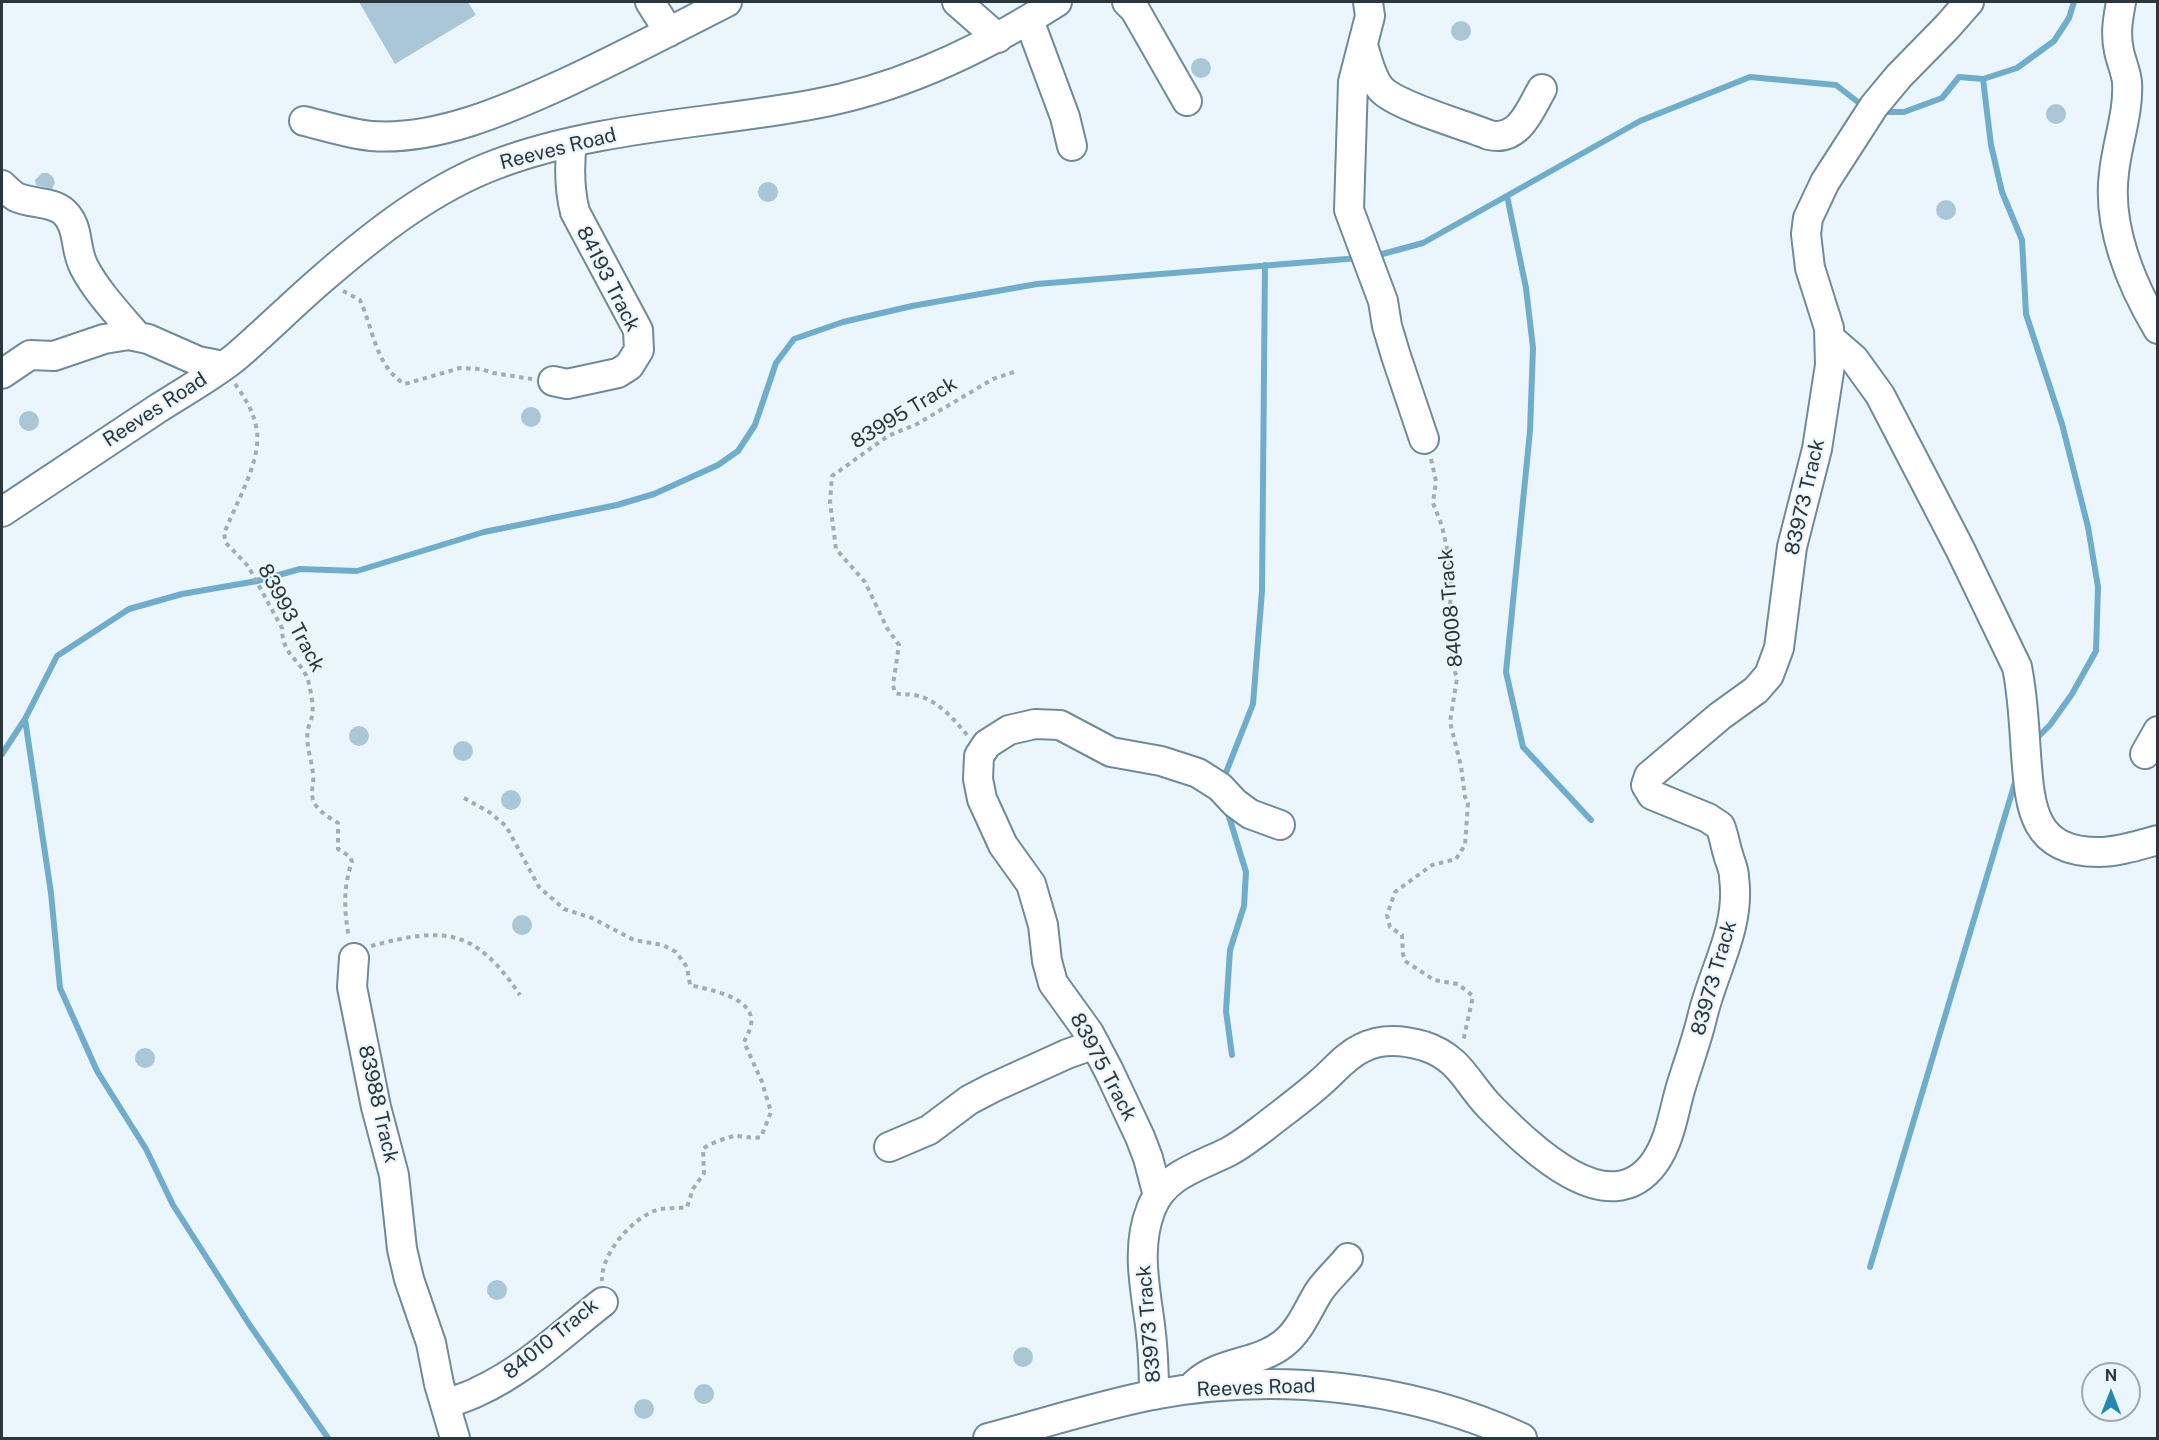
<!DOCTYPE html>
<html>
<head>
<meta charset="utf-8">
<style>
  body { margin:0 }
  #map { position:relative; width:2159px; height:1440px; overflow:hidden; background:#eaf6fc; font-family:"Public Sans",sans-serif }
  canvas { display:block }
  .frame { position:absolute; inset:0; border:3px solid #2b373d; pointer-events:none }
  .north { position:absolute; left:2081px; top:1362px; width:60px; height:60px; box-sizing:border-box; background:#eaf6fc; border:2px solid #9eaab0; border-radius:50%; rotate:0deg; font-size:16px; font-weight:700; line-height:24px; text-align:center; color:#2b373d }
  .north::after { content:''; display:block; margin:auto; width:21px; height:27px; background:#2387b1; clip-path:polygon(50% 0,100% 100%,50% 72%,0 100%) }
</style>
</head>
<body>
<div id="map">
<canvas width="2159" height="1440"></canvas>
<div class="frame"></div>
<div class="north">N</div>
</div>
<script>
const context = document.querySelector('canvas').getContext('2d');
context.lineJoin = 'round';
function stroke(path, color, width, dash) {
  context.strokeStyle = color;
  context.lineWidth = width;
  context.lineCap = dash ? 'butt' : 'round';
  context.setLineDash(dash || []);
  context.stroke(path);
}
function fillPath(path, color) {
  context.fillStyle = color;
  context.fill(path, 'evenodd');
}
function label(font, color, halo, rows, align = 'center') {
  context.font = font + ' "Public Sans",sans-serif';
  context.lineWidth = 4.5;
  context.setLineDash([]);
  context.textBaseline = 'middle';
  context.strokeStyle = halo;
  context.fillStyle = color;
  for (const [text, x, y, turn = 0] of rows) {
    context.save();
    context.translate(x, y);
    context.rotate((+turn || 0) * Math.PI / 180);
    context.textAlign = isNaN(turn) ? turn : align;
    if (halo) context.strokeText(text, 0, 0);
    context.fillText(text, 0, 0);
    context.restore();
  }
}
stroke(new Path2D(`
  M 1983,79 L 1991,145 L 2002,192 L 2022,240 L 2026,314 L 2062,424 L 2088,527 L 2098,587 L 2096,651 L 2072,694 L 2050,725 L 2034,741
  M 1884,112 L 1904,112 L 1942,98 L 1959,77 L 1983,79 L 2017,68 L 2054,41 L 2069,18 L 2074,2
  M 1507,196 L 1526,288 L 1533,348 L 1530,431 L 1506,672 L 1523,747 L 1591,820
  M 1375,256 L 1423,243 L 1640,121 L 1750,77 L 1836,85 L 1863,106
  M 25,719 L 51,893 L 60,988 L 97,1071 L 146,1149 L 173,1205 L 249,1324 L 328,1438
  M 2,754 L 25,719 L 57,656 L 129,609 L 182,594 L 257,581 L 300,569 L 357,571 L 484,532 L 617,505 L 654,494 L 718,465 L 738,451 L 755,425 L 776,363 L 794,339 L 843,322 L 912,306 L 1037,284 L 1359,258
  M 1223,780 L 1253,704 L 1262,591 L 1265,265
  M 1227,810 L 1246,872 L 1244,906 L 1230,950 L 1226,1011 L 1232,1055
  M 1870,1267 L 2016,779`), '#70adcc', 6);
fillPath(new Path2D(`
  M 359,2 L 468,2 L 476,15 L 395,64 Z
  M1451 31a10 10 0 1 1 20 0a10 10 0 1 1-20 0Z
  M1191 68a10 10 0 1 1 20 0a10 10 0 1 1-20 0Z
  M2046 114a10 10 0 1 1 20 0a10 10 0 1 1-20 0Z
  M 42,173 L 48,173 L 53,177 L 55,183 L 52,189 L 36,185 L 35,180 Z
  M758 192a10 10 0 1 1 20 0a10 10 0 1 1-20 0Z
  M1936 210a10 10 0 1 1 20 0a10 10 0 1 1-20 0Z
  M521 417a10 10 0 1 1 20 0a10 10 0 1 1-20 0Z
  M19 421a10 10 0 1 1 20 0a10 10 0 1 1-20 0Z
  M349 736a10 10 0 1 1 20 0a10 10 0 1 1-20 0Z
  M453 751a10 10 0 1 1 20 0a10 10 0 1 1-20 0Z
  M501 800a10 10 0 1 1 20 0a10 10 0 1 1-20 0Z
  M512 925a10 10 0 1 1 20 0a10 10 0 1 1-20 0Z
  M135 1058a10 10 0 1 1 20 0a10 10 0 1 1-20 0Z
  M487 1290a10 10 0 1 1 20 0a10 10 0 1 1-20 0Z
  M1013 1357a10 10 0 1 1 20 0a10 10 0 1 1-20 0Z
  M694 1394a10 10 0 1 1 20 0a10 10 0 1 1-20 0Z
  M634 1409a10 10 0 1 1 20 0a10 10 0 1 1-20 0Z`), '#a9c7d6');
const minor = new Path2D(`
  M 650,2 L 669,32
  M 957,2 L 998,38
  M 1127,2 L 1135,10 L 1187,101
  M 1368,2 L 1370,16 L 1353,82 L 1349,210 L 1383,301 L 1387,326 L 1396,356 L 1424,439
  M 2121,2 C 2118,19 2115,33 2119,51 C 2121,61 2126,72 2127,82 C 2129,112 2117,143 2114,173 C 2107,226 2131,284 2158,329
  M 1029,20 L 1065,117 L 1072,146
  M 1363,46 C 1368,60 1371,78 1381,89 C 1396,106 1465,125 1489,135 C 1519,142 1530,110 1542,89
  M 304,121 C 325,126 349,134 371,136 C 435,141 506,110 563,84 C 619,58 672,30 727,2
  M 2,185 C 6,189 11,194 16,197 C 31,204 52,201 64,212 C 80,227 74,248 84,267 C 97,292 119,315 137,336
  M 1831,339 L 1854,359 L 1880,395 L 1960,549 L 2017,667 C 2023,696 2024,725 2026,754 C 2030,807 2032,852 2099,852 C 2118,852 2139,845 2158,840
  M 2,374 L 30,355 L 54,356 L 104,339 L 129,335 L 148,339 L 198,361 L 223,366
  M 553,381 L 567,384 L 618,373 L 629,366 L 639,350 L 638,330 L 575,212 C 569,188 569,166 572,142
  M 2,512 C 53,478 105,444 157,409 C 183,392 213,376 237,356 C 266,331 293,304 322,279 C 374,234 432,188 497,164 C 598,126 709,124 815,104 C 903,88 983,49 1057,2
  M 2145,754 L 2158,731
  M 354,958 L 352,987 L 376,1107 L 394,1175 L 402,1249 L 409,1279 L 431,1343 L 439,1384 L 455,1438
  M 889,1147 L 929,1130 L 969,1100 L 992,1088 L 1067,1054 L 1095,1044
  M 1158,1196 L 1148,1158 L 1140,1137 L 1109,1071 L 1089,1033 L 1053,983 L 1047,961 L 1043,925 L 1031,884 L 1003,845 L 982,799 L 978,779 L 979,756 L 987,744 L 1009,730 L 1035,724 L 1060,725 L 1111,752 L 1161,761 L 1198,773 L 1220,787 L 1235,803 L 1250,814 L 1280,825
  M 1195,1384 C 1221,1360 1256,1365 1283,1344 C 1301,1330 1308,1308 1320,1290 C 1328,1279 1339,1269 1348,1258
  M 1154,1395 C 1154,1371 1153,1348 1150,1325 C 1145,1287 1136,1247 1151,1209 C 1164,1175 1198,1167 1228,1152 C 1240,1146 1251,1137 1262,1129 C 1282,1113 1302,1099 1321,1082 C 1335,1070 1345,1056 1362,1048 C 1381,1038 1404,1040 1424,1046 C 1461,1058 1467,1084 1491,1108 C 1528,1145 1609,1227 1655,1162 C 1670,1140 1673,1115 1680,1090 C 1687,1066 1696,1043 1702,1018 C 1713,970 1741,928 1734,877 C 1734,869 1730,862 1728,854 C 1725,845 1724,835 1720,826 L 1708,818 L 1652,795 L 1646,785 L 1649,776 L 1720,716 L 1756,690 L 1769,675 L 1779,648 L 1792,547 L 1817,449 L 1830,365 L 1829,328 L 1810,268 L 1806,234 L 1808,218 L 1825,182 L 1874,106 L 1899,76 L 1947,27 L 1969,2
  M 445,1404 C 456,1400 468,1397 479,1391 C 525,1370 563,1333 603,1302
  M 988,1438 C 1042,1424 1097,1406 1152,1395 C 1276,1372 1407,1385 1522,1438`);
stroke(minor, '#6f8b9a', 32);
stroke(new Path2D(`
  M 343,291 L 360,300 C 373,328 376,368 405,384 L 460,368 L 481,369 L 493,373 L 532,379
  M 235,384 C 244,396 253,411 256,426 C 264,458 235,504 224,534 L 226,543 L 248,566 L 282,628 C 282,658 304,660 309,684 C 311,693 314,707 312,716 C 311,720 309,725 308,729 C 305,745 312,759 313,775 C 314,781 312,787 312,793 C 312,808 327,816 338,823 L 338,849 L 349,856 L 352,861 C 343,889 344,910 349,938
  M 1431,459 L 1436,481 L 1433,503 L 1442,526 L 1448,553 L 1451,585 L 1449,633 L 1453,666 L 1457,678 L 1450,722 L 1461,766 L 1465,797 L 1468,803 L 1465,845 L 1456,859 L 1432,865 L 1395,892 L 1387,915 L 1390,927 L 1402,935 L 1403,954 L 1405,961 L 1434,980 L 1458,984 L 1473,996 L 1463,1042
  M 967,735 C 953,718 937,699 914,695 C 907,694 902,695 895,693 L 893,685 L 899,645 L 887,628 L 865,582 L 836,549 L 830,502 L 832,476 L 888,436 L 917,424 L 993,379 L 1017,371
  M 464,798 L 489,812 L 506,826 L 539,887 L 564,909 L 592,918 L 634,940 L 663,945 L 676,952 L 687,967 L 690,985 C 710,990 756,997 751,1025 C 750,1031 746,1037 744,1042 L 762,1082 L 771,1112 L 761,1137 C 752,1139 744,1136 735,1136 C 728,1137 708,1144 703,1149 L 704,1173 L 693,1189 L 687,1207 C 676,1209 663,1207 654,1211 C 630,1221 601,1254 602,1281
  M 371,946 C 446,926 475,929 520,995`), '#a1adb3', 4, [4.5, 4.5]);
stroke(minor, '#fff', 28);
label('20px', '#2b373d', '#eaf6fc', [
  ["Reeves Road",558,149,-14],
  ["84193 Track",608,279,63],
  ["Reeves Road",155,410,-33],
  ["83995 Track",904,413,-31],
  ["83973 Track",1805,497,-77],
  ["84008 Track",1451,608,-95],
  ["83993 Track",291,618,62],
  ["83973 Track",1714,978,-74],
  ["83975 Track",1103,1067,62],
  ["83988 Track",378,1104,77],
  ["83973 Track",1149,1324,-95],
  ["84010 Track",551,1339,-39],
  ["Reeves Road",1256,1388,-2]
]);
</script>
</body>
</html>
